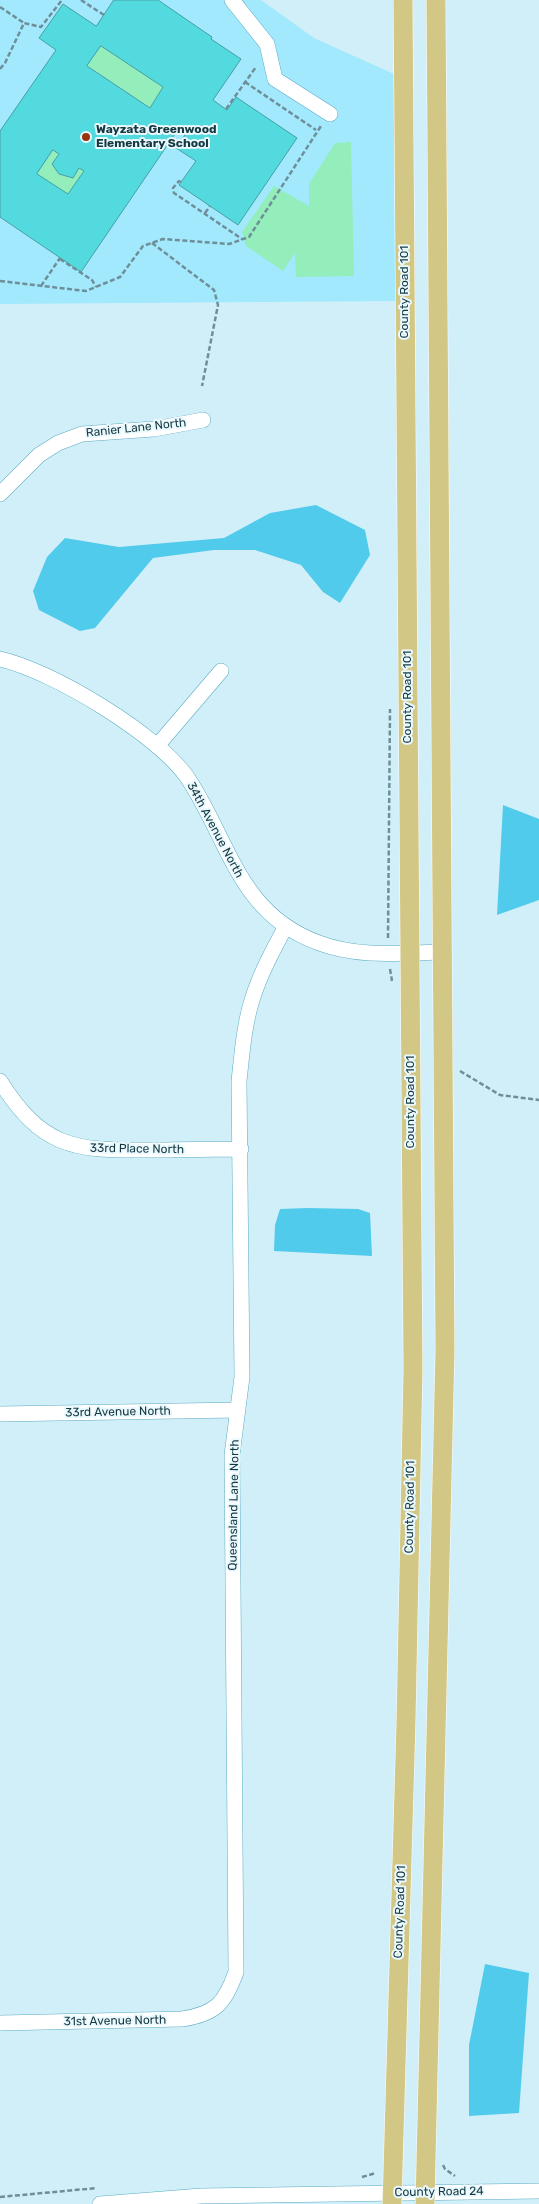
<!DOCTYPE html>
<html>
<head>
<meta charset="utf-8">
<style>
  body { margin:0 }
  canvas { display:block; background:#d1eff8 }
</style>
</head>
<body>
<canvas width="539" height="2204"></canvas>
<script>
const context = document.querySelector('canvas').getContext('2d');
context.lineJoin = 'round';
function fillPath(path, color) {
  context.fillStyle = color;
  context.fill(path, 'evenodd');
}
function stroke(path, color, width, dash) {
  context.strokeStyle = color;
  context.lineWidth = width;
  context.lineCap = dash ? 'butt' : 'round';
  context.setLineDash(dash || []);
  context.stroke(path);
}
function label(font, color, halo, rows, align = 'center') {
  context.font = font + ' Rubik,sans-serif';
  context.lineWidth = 4;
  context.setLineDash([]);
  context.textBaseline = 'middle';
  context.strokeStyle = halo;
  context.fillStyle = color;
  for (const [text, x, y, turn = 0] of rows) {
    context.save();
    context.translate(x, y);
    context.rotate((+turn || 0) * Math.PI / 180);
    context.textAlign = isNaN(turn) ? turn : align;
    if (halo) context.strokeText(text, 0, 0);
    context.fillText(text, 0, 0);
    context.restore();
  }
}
fillPath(new Path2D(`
  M 0,0 L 261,0 L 314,38 L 394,74 L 395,301 L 0,304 Z`), '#a2e9fe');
fillPath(new Path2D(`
  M 101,46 L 163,87 L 150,108 L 87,66 Z
  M 351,142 L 354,276 L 296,277 L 295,253 L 283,271 L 246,246 L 242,232 L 274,186 L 309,206 L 309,184 L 335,143 Z
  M 53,150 L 59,154 L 52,164 L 59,174 L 72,178 L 79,168 L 84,171 L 68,194 L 37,174 Z`), '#93eebb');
fillPath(new Path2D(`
  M 316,505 L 365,530 L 370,555 L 340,603 L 323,592 L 301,565 L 255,550 L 214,550 L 153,558 L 95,628 L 80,631 L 39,610 L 33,591 L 47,557 L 65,538 L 119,547 L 224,538 L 270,513 Z
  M 503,805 L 539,819 L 539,900 L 497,915 Z
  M 308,1208 L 358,1209 L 370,1213 L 372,1256 L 274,1251 L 275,1225 L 280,1209 Z
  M 485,1964 L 529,1973 L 519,2113 L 469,2116 L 469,2045 Z`), '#51cbeb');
const building = new Path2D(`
  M 114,0 L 158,0 L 212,37 L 211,39 L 241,59 L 213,100 L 227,110 L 236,97 L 297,138 L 238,225 L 179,185 L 196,161 L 176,148 L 185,135 L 177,131 L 81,272 L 0,217 L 0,131 L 56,50 L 39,38 L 63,4 L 96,26 ZM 101,46 L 163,87 L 150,108 L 87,66 ZM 53,150 L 59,154 L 52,164 L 59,174 L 73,178 L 79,168 L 84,171 L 68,194 L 37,174 Z`);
fillPath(building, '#52dade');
stroke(building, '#46a0a3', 1);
const minor = new Path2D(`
  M 232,0 L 267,44 L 275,79 L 330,114
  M 0,494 L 39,455 L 58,443 L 82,434 L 154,429 L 203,420
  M 0,659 C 51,670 161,736 189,780 C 230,843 239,914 319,943 C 360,958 400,953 443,952
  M 157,746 L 221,671
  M 0,1081 C 41,1146 72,1151 145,1150 C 177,1150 209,1149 241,1149
  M 0,1414 L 237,1410
  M 0,2023 L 182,2019 C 216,2014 225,2003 236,1972 L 232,1455 L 242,1377 L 239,1081 C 242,1054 244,1026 252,1000 C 260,974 273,950 286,926
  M 100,2204 L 201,2196 L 539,2191`);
const major = new Path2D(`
  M 392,2204 L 406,1722 L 413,1369 L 403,0
  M 425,2204 L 445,1350 L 436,0`);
stroke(minor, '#5babc2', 16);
stroke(major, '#fff', 20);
stroke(new Path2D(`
  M 81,0 L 104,15
  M 0,7 L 24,23
  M 0,69 L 5,63 L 24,23 L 41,27 L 62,0
  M 245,82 L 316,130
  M 226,109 L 256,67
  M 181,182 L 179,181 L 173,188 L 174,193 L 242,239
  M 205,213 L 210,206
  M 152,243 L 214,290 L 218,305 L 202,386
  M 60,259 L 92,280 L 96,287
  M 0,281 L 86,291 L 120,277 L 143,246 L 163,239 L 229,244 L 249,237 L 321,126
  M 41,286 L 60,258
  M 388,938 L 390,709
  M 390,969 L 392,981
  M 460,1071 L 500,1095 L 539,1100
  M 443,2165 L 445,2169 L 455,2176
  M 362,2177 L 376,2173
  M 0,2197 L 97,2188`), '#6f8f98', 2.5, [5, 2.5]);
stroke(minor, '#fff', 15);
stroke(major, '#d3c785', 19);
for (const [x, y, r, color] of [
  [86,137,5,"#99330c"]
]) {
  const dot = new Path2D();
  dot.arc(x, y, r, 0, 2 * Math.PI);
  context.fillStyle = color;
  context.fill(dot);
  stroke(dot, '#eaf9fe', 2);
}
label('bold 12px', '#143740', '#eaf9fe', [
  ["Wayzata Greenwood",96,130],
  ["Elementary School",96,144]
], 'left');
label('12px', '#143740', '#eaf9fe', [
  ["County Road 101",405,292,-90],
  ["Ranier Lane North",136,428,-6],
  ["County Road 101",408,697,-90],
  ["34th Avenue North",215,830,62],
  ["County Road 101",411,1102,-90],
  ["33rd Place North",137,1149,1],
  ["33rd Avenue North",118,1412,-1],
  ["Queensland Lane North",234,1505,-89],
  ["County Road 101",410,1507,-89],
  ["County Road 101",400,1912,-88],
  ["31st Avenue North",115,2021,-1],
  ["County Road 24",439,2192,-1]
]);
</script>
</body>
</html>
